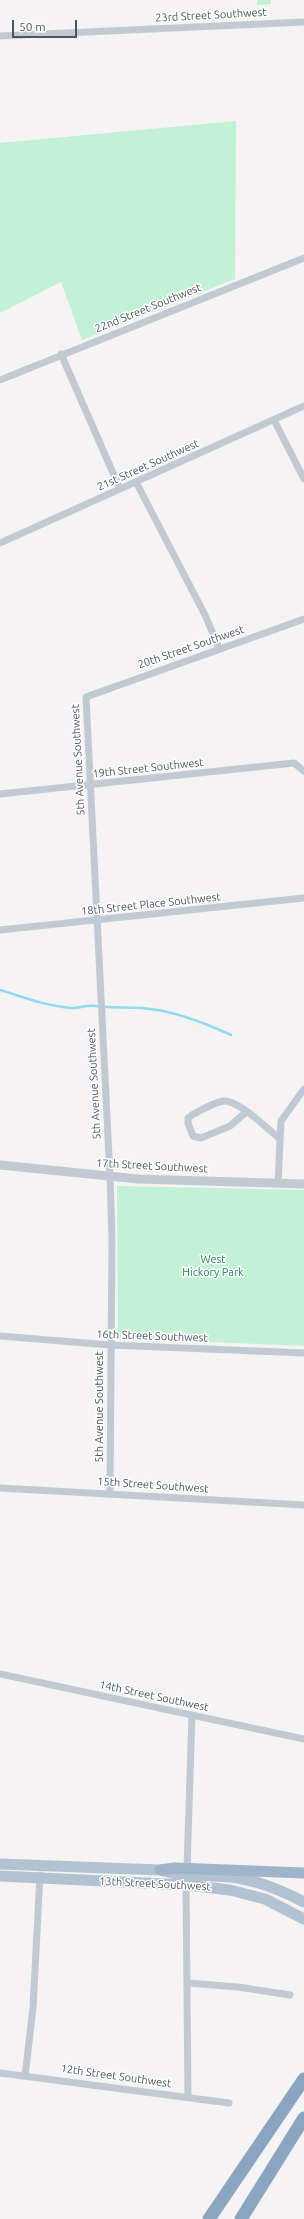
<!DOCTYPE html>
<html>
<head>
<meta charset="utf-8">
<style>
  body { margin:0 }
  #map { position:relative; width:304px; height:2219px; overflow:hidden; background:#f5f3f3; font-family:Ubuntu,sans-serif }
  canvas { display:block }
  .scale { position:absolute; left:12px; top:20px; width:65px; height:18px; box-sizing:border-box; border:2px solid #4a5661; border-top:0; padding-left:5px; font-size:12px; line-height:14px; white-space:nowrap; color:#4a5661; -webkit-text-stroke:3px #fff; paint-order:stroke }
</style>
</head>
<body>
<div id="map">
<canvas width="304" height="2219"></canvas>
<div class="scale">50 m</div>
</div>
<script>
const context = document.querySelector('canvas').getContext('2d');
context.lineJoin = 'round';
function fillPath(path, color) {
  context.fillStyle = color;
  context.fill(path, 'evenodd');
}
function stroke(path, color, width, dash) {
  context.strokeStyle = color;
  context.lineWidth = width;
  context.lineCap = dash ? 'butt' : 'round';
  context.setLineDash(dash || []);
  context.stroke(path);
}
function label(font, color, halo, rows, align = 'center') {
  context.font = font + ' Ubuntu,sans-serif';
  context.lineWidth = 3;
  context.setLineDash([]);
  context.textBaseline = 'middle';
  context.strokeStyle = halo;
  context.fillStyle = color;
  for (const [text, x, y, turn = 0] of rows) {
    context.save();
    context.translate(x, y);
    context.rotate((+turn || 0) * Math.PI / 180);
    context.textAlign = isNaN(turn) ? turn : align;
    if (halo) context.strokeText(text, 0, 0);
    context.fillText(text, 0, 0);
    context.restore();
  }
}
fillPath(new Path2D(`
  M 257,0 L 271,0 L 271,4 L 257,5 Z
  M 236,121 L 235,279 L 82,340 L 61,282 L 0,313 L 0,143 Z
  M 117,1186 L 304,1190 L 304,1346 L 118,1338 Z`), '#c3f1d5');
stroke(new Path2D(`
  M 0,990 C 23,997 46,1006 71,1008 C 79,1008 87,1005 95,1006 C 111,1008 125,1007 141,1008 C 172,1010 203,1022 231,1035`), '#90daee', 2.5);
stroke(new Path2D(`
  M 0,36 L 304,22
  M 61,354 L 120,489
  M 0,380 L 304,258
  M 274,420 L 304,479
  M 136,482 L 205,615 L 219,648
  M 0,543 L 304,406
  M 0,794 L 294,763 L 304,771
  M 0,930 L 304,898
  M 246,1112 L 230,1126 L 201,1138 L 193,1136 L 188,1123 L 188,1118 L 192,1115 C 201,1110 213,1103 223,1101 C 238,1099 267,1129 279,1138
  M 278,1183 L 281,1121 L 304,1089
  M 0,1336 L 110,1345 L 304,1353
  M 0,1488 L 304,1505
  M 110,1494 L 112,1239 L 110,1176 L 86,697 L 304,619
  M 0,1674 L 304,1739
  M 187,1868 L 192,1715
  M 186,1885 L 188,2097
  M 188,1983 L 238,1987 L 290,1995
  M 0,2073 L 229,2103
  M 25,2076 L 33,2008 L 40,1875`), '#c1cad2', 7);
stroke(new Path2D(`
  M 0,1165 L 138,1179 L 304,1184`), '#c1cad2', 9);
stroke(new Path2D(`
  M 0,1864 L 160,1870 C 183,1877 207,1875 231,1877 C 257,1880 281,1890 304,1902
  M 0,1876 L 186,1885 L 230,1890 L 265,1899 L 304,1919`), '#b3c2d1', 11);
stroke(new Path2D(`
  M 160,1870 L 175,1868 L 304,1873`), '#9fb4c9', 11);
stroke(new Path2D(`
  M 209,2219 L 304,2079
  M 241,2219 L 304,2118`), '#8ba5c1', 13);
label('11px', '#4a5661', '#fff', [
  ["23rd Street Southwest",211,15,-3],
  ["22nd Street Southwest",148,308,-22],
  ["21st Street Southwest",148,465,-24],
  ["20th Street Southwest",191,647,-19],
  ["5th Avenue Southwest",78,760,-93],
  ["19th Street Southwest",148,768,-6],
  ["18th Street Place Southwest",151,904,-6],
  ["5th Avenue Southwest",94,1084,-93],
  ["17th Street Southwest",152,1166,3],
  ["16th Street Southwest",152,1336,2],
  ["5th Avenue Southwest",99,1407,-90],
  ["15th Street Southwest",153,1485,4],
  ["14th Street Southwest",154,1696,12],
  ["13th Street Southwest",155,1884,3],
  ["12th Street Southwest",116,2076,8]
]);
label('11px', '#17864f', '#fff', [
  ["West",213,1259],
  ["Hickory Park",213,1272]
]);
</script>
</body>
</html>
